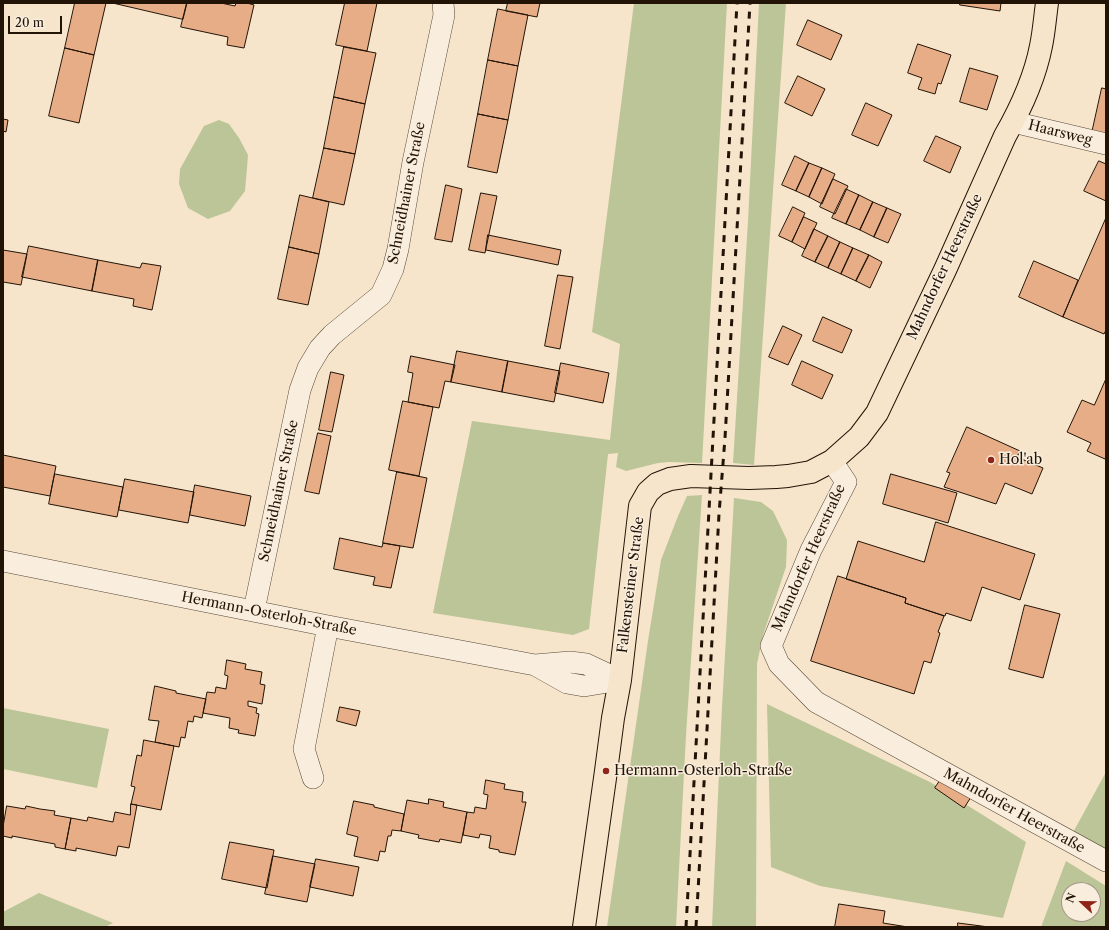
<!DOCTYPE html>
<html>
<head>
<meta charset="utf-8">
<style>
  body { margin:0 }
  #map { position:relative; width:1109px; height:930px; overflow:hidden; background:#f6e5ca; font-family:"Libre Caslon Text",serif }
  canvas { display:block }
  .frame { position:absolute; inset:0; border:4px solid #221307; pointer-events:none }
  .north { position:absolute; left:1061px; top:882px; width:40px; height:40px; box-sizing:border-box; background:#f9eedd; border:1px solid #a39687; border-radius:50%; rotate:292deg; font-size:11px; font-weight:700; line-height:16px; text-align:center; color:#221307 }
  .north::after { content:''; display:block; margin:auto; width:14px; height:18px; background:#8f2418; clip-path:polygon(50% 0,100% 100%,50% 72%,0 100%) }
  .scale { position:absolute; left:8px; top:16px; width:54px; height:18px; box-sizing:border-box; border:2px solid #221307; border-top:0; padding-left:5px; font-size:12px; line-height:14px; white-space:nowrap; color:#221307; -webkit-text-stroke:3px #f9eedd; paint-order:stroke }
</style>
</head>
<body>
<div id="map">
<canvas width="1109" height="930"></canvas>
<div class="frame"></div>
<div class="north">N</div>
<div class="scale">20 m</div>
</div>
<script>
const context = document.querySelector('canvas').getContext('2d');
context.lineJoin = 'round';
function fillPath(path, color) {
  context.fillStyle = color;
  context.fill(path, 'evenodd');
}
function stroke(path, color, width, dash) {
  context.strokeStyle = color;
  context.lineWidth = width;
  context.lineCap = dash ? 'butt' : 'round';
  context.setLineDash(dash || []);
  context.stroke(path);
}
function label(font, color, halo, rows, align = 'center') {
  context.font = font + ' "Libre Caslon Text",serif';
  context.lineWidth = 3;
  context.setLineDash([]);
  context.textBaseline = 'middle';
  context.strokeStyle = halo;
  context.fillStyle = color;
  for (const [text, x, y, turn = 0] of rows) {
    context.save();
    context.translate(x, y);
    context.rotate((+turn || 0) * Math.PI / 180);
    context.textAlign = isNaN(turn) ? turn : align;
    if (halo) context.strokeText(text, 0, 0);
    context.fillText(text, 0, 0);
    context.restore();
  }
}
fillPath(new Path2D(`
  M 634,3 L 727,3 L 702,463 L 669,462 L 658,463 L 626,471 L 616,467 L 618,453 L 608,454 L 589,629 L 573,635 L 433,613 L 472,421 L 610,440 L 620,344 L 592,332 Z
  M 759,3 L 786,3 L 754,465 L 733,463 L 748,221 Z
  M 219,120 L 229,124 L 239,138 L 248,155 L 247,168 L 245,191 L 230,211 L 208,219 L 188,208 L 179,184 L 180,169 L 204,126 Z
  M 702,495 L 686,735 L 676,927 L 607,927 L 648,641 L 661,560 L 678,516 L 687,496 Z
  M 734,498 L 761,502 L 773,511 L 787,540 L 786,567 L 763,635 L 757,664 L 756,927 L 712,927 L 722,707 Z
  M 767,704 L 930,782 L 1026,842 L 1003,918 L 820,886 L 771,867 Z
  M 3,708 L 109,729 L 97,788 L 3,769 Z
  M 1106,772 L 1106,852 L 1070,838 Z
  M 1066,861 L 1106,886 L 1106,927 L 1041,927 ZM 1069,890 L 1093,890 L 1093,914 L 1069,914 Z
  M 39,893 L 113,923 L 105,927 L 3,927 L 3,912 Z`), '#bbc597');
const building = new Path2D(`
  M 75,3 L 106,3 L 94,55 L 65,48 Z
  M 113,3 L 187,3 L 183,19 Z
  M 187,3 L 221,3 L 235,6 L 236,3 L 247,3 L 254,5 L 244,48 L 227,45 L 228,37 L 181,27 Z
  M 345,3 L 377,3 L 367,51 L 336,45 Z
  M 508,3 L 540,3 L 537,17 L 506,11 Z
  M 960,3 L 1001,3 L 1000,11 L 960,5 Z
  M 498,9 L 528,15 L 518,66 L 488,60 Z
  M 808,20 L 842,35 L 831,60 L 797,45 Z
  M 918,44 L 951,55 L 941,84 L 938,83 L 935,94 L 918,89 L 922,78 L 908,73 Z
  M 344,47 L 376,53 L 365,104 L 334,97 Z
  M 65,48 L 94,55 L 79,123 L 49,116 Z
  M 488,60 L 518,66 L 508,120 L 478,114 Z
  M 970,68 L 998,76 L 987,110 L 960,102 Z
  M 798,76 L 825,89 L 812,116 L 785,103 Z
  M 1102,88 L 1106,89 L 1106,136 L 1092,133 Z
  M 334,97 L 365,104 L 355,154 L 324,148 Z
  M 866,103 L 892,115 L 878,146 L 852,135 Z
  M 478,114 L 508,120 L 497,173 L 468,167 Z
  M 3,119 L 8,120 L 6,132 L 3,131 Z
  M 936,136 L 961,147 L 950,173 L 924,161 Z
  M 324,148 L 355,154 L 344,205 L 313,198 Z
  M 795,156 L 809,163 L 796,191 L 782,185 Z
  M 1099,161 L 1106,164 L 1106,201 L 1084,191 Z
  M 809,163 L 822,168 L 809,197 L 796,191 Z
  M 822,168 L 835,174 L 822,204 L 809,197 Z
  M 833,179 L 848,186 L 835,214 L 820,207 Z
  M 446,185 L 462,189 L 452,242 L 435,239 Z
  M 846,189 L 859,195 L 846,224 L 832,218 Z
  M 481,193 L 497,196 L 485,253 L 469,250 Z
  M 300,195 L 329,202 L 319,254 L 289,247 Z
  M 859,195 L 873,202 L 860,230 L 846,224 Z
  M 873,202 L 887,208 L 874,237 L 860,230 Z
  M 793,207 L 805,213 L 792,242 L 779,236 Z
  M 887,208 L 901,214 L 888,243 L 874,237 Z
  M 804,217 L 817,223 L 805,249 L 792,242 Z
  M 1106,218 L 1106,330 L 1104,334 L 1063,317 Z
  M 814,229 L 828,236 L 815,262 L 802,256 Z
  M 488,235 L 561,250 L 558,265 L 486,250 Z
  M 828,236 L 840,242 L 828,268 L 815,262 Z
  M 840,242 L 853,248 L 841,274 L 828,268 Z
  M 29,246 L 98,260 L 92,291 L 22,277 Z
  M 289,247 L 319,254 L 308,305 L 278,299 Z
  M 853,248 L 869,255 L 856,281 L 841,274 Z
  M 3,250 L 27,254 L 21,285 L 3,282 Z
  M 869,255 L 882,262 L 870,288 L 856,281 Z
  M 98,260 L 140,268 L 142,263 L 161,266 L 152,310 L 133,306 L 134,299 L 92,291 Z
  M 1034,261 L 1078,280 L 1063,317 L 1019,297 Z
  M 558,275 L 573,277 L 560,349 L 545,346 Z
  M 823,317 L 852,330 L 842,353 L 813,341 Z
  M 783,326 L 802,335 L 788,365 L 769,357 Z
  M 457,351 L 508,361 L 502,392 L 451,382 Z
  M 411,356 L 455,365 L 451,382 L 445,381 L 439,408 L 408,402 L 413,373 L 408,372 Z
  M 508,361 L 560,371 L 554,402 L 502,392 Z
  M 802,361 L 833,375 L 822,399 L 792,385 Z
  M 561,363 L 609,373 L 603,403 L 555,393 Z
  M 331,372 L 344,375 L 332,432 L 319,430 Z
  M 1106,379 L 1106,456 L 1105,459 L 1087,451 L 1091,443 L 1067,432 L 1082,400 L 1094,405 Z
  M 403,401 L 433,407 L 419,476 L 389,470 Z
  M 967,427 L 1020,451 L 1017,457 L 1043,468 L 1032,494 L 1005,483 L 996,504 L 944,487 L 950,473 L 947,472 Z
  M 318,433 L 331,436 L 319,494 L 305,491 Z
  M 3,455 L 56,466 L 50,496 L 3,487 Z
  M 397,472 L 427,478 L 413,548 L 383,543 Z
  M 55,474 L 123,487 L 117,517 L 49,504 Z
  M 891,474 L 957,493 L 948,523 L 883,504 Z
  M 125,479 L 194,492 L 188,523 L 119,510 Z
  M 195,485 L 251,496 L 245,526 L 190,515 Z
  M 936,522 L 1035,554 L 1020,600 L 982,587 L 971,621 L 946,613 L 945,616 L 905,603 L 906,598 L 846,579 L 858,541 L 924,562 Z
  M 340,538 L 382,547 L 383,543 L 400,546 L 391,588 L 373,585 L 375,577 L 334,569 Z
  M 838,576 L 906,598 L 905,603 L 944,616 L 938,632 L 940,633 L 931,663 L 924,661 L 914,694 L 811,661 Z
  M 1025,605 L 1060,614 L 1043,678 L 1009,669 Z
  M 227,660 L 246,664 L 245,669 L 262,672 L 260,684 L 265,685 L 262,704 L 248,701 L 248,706 L 257,708 L 256,713 L 259,714 L 255,736 L 238,733 L 239,730 L 229,728 L 230,718 L 203,713 L 207,692 L 215,693 L 216,687 L 226,689 L 228,676 L 225,675 Z
  M 155,686 L 176,691 L 176,693 L 206,699 L 202,718 L 194,716 L 193,722 L 188,721 L 185,738 L 181,737 L 179,747 L 155,742 L 159,721 L 149,720 Z
  M 340,707 L 360,711 L 356,726 L 337,721 Z
  M 144,740 L 174,746 L 161,810 L 131,804 L 135,787 L 131,786 L 134,770 L 137,755 L 141,756 Z
  M 944,775 L 973,794 L 964,808 L 935,788 Z
  M 486,780 L 505,784 L 504,789 L 523,792 L 522,802 L 526,802 L 515,855 L 499,852 L 499,850 L 489,848 L 491,836 L 480,834 L 479,838 L 463,835 L 467,812 L 474,813 L 475,807 L 486,809 L 488,795 L 484,794 Z
  M 429,799 L 444,802 L 443,807 L 467,812 L 461,843 L 440,839 L 439,842 L 418,838 L 419,835 L 401,831 L 407,800 L 428,804 Z
  M 354,801 L 374,805 L 374,807 L 404,814 L 401,831 L 392,830 L 391,836 L 388,836 L 385,852 L 380,851 L 378,861 L 354,856 L 358,837 L 347,834 Z
  M 131,804 L 137,805 L 129,848 L 118,846 L 116,856 L 76,848 L 76,851 L 65,849 L 71,818 L 87,821 L 88,817 L 113,822 L 115,812 L 130,815 Z
  M 7,806 L 25,809 L 26,806 L 40,809 L 55,811 L 54,815 L 71,818 L 65,849 L 55,847 L 55,844 L 12,836 L 12,838 L 3,836 L 3,827 Z
  M 230,842 L 274,850 L 267,888 L 222,879 Z
  M 273,856 L 315,864 L 307,902 L 265,894 Z
  M 316,859 L 359,867 L 353,896 L 310,887 Z
  M 839,904 L 885,911 L 883,923 L 908,927 L 835,927 Z
  M 958,923 L 989,927 L 958,927 Z`);
fillPath(building, '#e7ad86');
stroke(building, '#221307', 1);
const minor = new Path2D(`
  M 1013,122 L 1106,144
  M 832,461 L 846,482 L 811,550 L 771,646 L 779,664 L 816,702 L 1106,861
  M 3,561 L 328,626 L 535,665 L 570,662 L 586,664 L 620,680
  M 254,610 L 300,390 L 308,368 L 320,348 L 332,335 L 381,295 L 393,269 L 398,249 L 413,162 L 444,15 L 443,3
  M 535,665 L 567,683 L 584,686 L 620,680
  M 313,778 L 304,749 L 328,626`);
const major = new Path2D(`
  M 584,927 L 606,771 L 613,718 L 620,680 L 640,506 L 648,492 L 657,484 L 670,479 L 691,476 L 749,478 L 776,477 L 788,476 L 811,472 L 832,461 L 859,437 L 877,413 L 945,270 L 1005,136 C 1021,108 1035,77 1041,46 C 1044,32 1045,17 1047,3`);
stroke(minor, '#574838', 22);
stroke(major, '#221307', 24);
stroke(minor, '#f9eedd', 21);
stroke(major, '#f6e5ca', 22);
stroke(new Path2D(`
  M 686,927 L 737,3
  M 696,927 L 719,514 L 725,438 L 750,3`), '#221307', 3, [7, 7]);
for (const [x, y, r, color] of [
  [991,460,4,"#8f2418"],
  [606,771,4,"#8f2418"]
]) {
  const dot = new Path2D();
  dot.arc(x, y, r, 0, 2 * Math.PI);
  context.fillStyle = color;
  context.fill(dot);
  stroke(dot, '#f9eedd', 1.5);
}
label('14px', '#221307', '#f9eedd', [
  ["Haarsweg",1060,133,14],
  ["Schneidhainer Straße",407,193,-79],
  ["Mahndorfer Heerstraße",945,267,-65],
  ["Schneidhainer Straße",279,491,-78],
  ["Mahndorfer Heerstraße",809,558,-66],
  ["Falkensteiner Straße",631,585,-83],
  ["Hermann-Osterloh-Straße",269,614,11],
  ["Mahndorfer Heerstraße",1014,811,29]
]);
label('14px', '#221307', '#f9eedd', [
  ["Hol'ab",999,460],
  ["Hermann-Osterloh-Straße",614,771]
], 'left');
</script>
</body>
</html>
